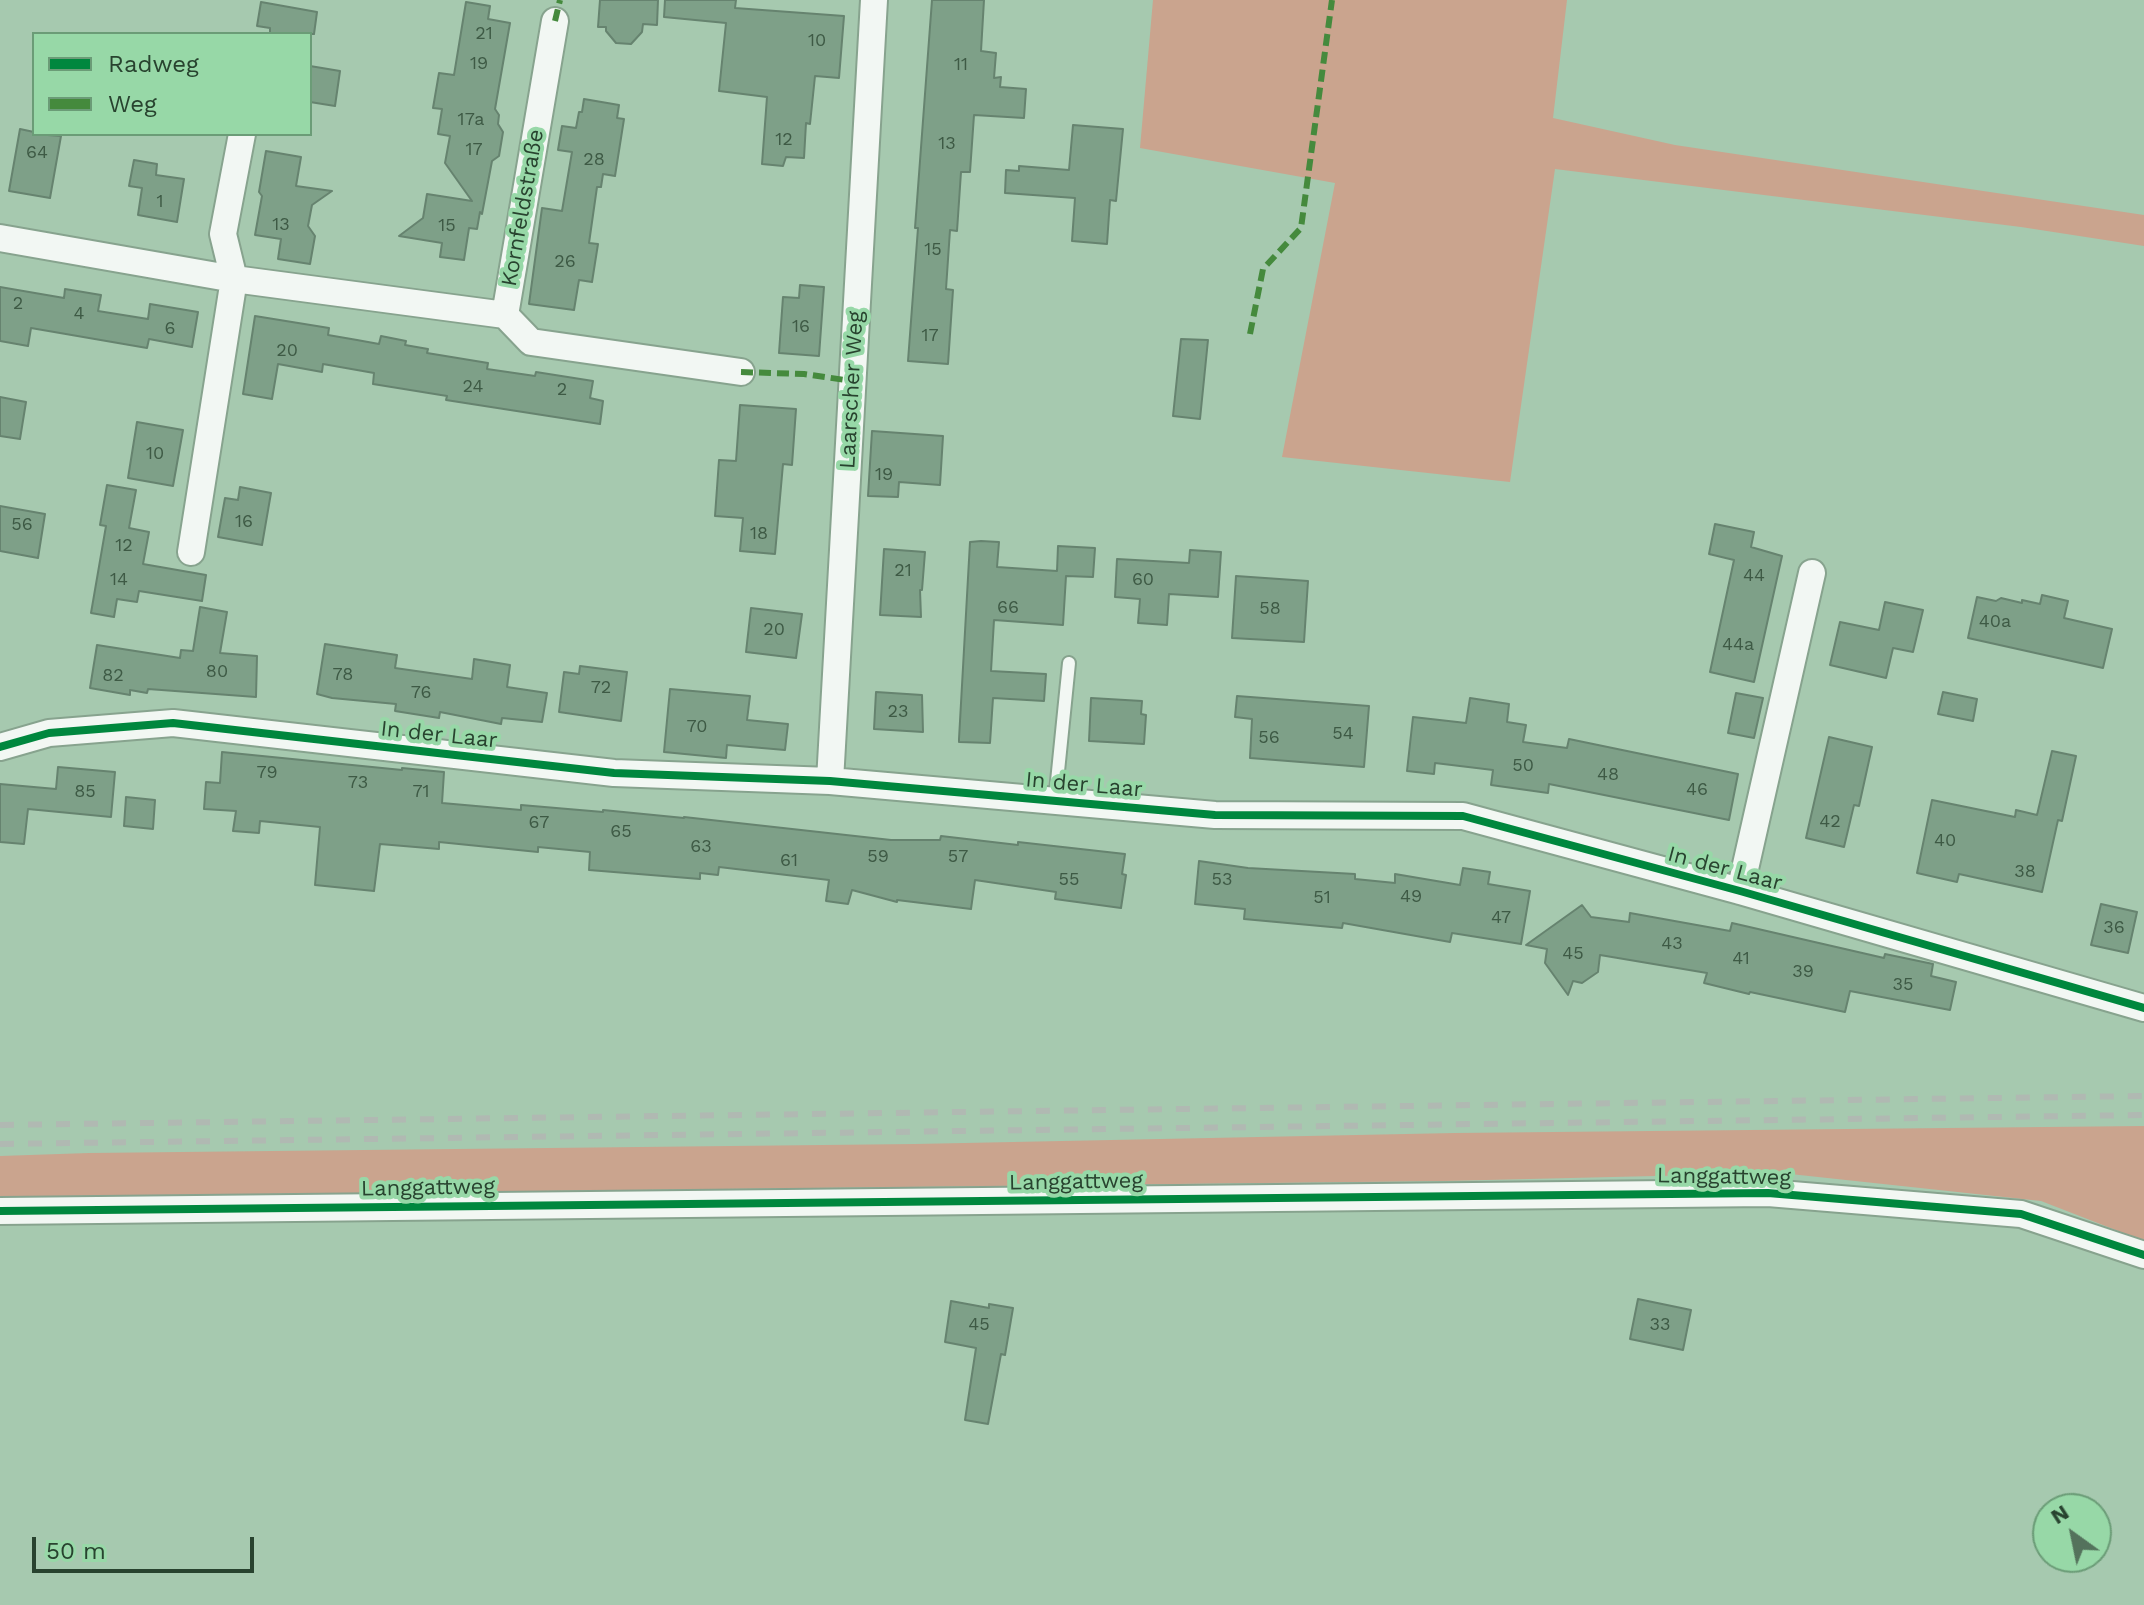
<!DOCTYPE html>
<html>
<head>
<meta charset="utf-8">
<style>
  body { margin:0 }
  #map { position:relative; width:2144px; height:1605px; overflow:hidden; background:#a6c9af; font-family:"Work Sans",sans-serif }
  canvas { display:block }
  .legend { position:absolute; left:32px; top:32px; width:280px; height:104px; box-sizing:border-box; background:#97d8a7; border:2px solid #6b9c77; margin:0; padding:10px 14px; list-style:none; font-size:24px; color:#28432f }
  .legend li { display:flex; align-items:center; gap:16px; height:40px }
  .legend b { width:40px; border:2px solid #6b9c77 }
  .north { position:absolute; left:2032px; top:1493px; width:80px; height:80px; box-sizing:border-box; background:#97d8a7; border:2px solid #6b9c77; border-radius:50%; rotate:327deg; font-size:22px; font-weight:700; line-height:32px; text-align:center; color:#28432f }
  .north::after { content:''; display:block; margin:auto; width:28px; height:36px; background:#54725c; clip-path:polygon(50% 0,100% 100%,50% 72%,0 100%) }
  .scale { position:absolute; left:32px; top:1537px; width:222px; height:36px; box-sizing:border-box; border:4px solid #28432f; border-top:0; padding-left:10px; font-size:24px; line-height:28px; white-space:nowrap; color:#28432f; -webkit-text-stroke:6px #97d8a7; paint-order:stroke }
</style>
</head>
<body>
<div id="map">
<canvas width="2144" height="1605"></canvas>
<ul class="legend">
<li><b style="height:10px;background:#00873e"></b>Radweg</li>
<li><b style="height:10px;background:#458a3d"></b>Weg</li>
</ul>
<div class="north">N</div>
<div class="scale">50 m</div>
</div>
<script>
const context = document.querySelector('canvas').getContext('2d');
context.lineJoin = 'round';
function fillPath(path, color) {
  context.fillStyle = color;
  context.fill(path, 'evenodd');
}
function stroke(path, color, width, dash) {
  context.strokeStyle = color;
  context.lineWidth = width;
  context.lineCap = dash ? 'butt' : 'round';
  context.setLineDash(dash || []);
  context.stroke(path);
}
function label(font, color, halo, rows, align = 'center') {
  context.font = font + ' "Work Sans",sans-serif';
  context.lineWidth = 8;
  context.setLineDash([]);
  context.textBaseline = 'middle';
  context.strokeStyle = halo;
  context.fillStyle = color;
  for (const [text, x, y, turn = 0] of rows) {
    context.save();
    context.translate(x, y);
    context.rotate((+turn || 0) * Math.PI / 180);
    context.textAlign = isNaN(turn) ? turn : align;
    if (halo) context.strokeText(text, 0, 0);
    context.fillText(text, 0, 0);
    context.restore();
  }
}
fillPath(new Path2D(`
  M 1153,0 L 1567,0 L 1553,118 L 1675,145 L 2144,215 L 2144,246 L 2021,227 L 1555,169 L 1510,482 L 1282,457 L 1335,183 L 1140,148 Z
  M 2144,1126 L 2144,1241 L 2041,1201 L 1781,1173 L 1444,1181 L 0,1197 L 0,1156 L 89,1153 L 915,1144 L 1455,1133 Z`), '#caa48e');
const building = new Path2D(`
  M 600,0 L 658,0 L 657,25 L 643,24 L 642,32 L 631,44 L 616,43 L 606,31 L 606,27 L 598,27 Z
  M 665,0 L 736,0 L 735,8 L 844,16 L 839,78 L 815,76 L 810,124 L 806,123 L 804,158 L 786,157 L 783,166 L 762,164 L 767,97 L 719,91 L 726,23 L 664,17 Z
  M 932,0 L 984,0 L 981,51 L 996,53 L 994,78 L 1001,77 L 1000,87 L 1026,89 L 1024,118 L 974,115 L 970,172 L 961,172 L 957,231 L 950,230 L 946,289 L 953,290 L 948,364 L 908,361 L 918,228 L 915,228 Z
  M 261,2 L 317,12 L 314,34 L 270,34 L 270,28 L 257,26 Z
  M 466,2 L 490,6 L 488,19 L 510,23 L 495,109 L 499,115 L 498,124 L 503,132 L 499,156 L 492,161 L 482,214 L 480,212 L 477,229 L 469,228 L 464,260 L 440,257 L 442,243 L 399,236 L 423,218 L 427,194 L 472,201 L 445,163 L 450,136 L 438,134 L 442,109 L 433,108 L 439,73 L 454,75 Z
  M 310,66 L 340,71 L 335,106 L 310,102 Z
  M 584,99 L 619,105 L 617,118 L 624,119 L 615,176 L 603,174 L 601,187 L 597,187 L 589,243 L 598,244 L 592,282 L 579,280 L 574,310 L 529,304 L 542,208 L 562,211 L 572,152 L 558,150 L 562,126 L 576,128 L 579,112 L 582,112 Z
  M 1073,125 L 1123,129 L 1116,201 L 1110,200 L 1107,244 L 1072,241 L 1075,198 L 1005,193 L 1006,170 L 1019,171 L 1019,166 L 1069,170 Z
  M 20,129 L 34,132 L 34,134 L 61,136 L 50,198 L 9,191 Z
  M 266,151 L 301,157 L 296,186 L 332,191 L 312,205 L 308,226 L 315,236 L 310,264 L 278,259 L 281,239 L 255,235 L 262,196 L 259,192 Z
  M 134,160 L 157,164 L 156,175 L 184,179 L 177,222 L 138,215 L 142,188 L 129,186 Z
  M 800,285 L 824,287 L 819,356 L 779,353 L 783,297 L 799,298 Z
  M 0,287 L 64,298 L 65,289 L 101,295 L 98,311 L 148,319 L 150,304 L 198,312 L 192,347 L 149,339 L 147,348 L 31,328 L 28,346 L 0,341 Z
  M 255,316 L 329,328 L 328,335 L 357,340 L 379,344 L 381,336 L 406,341 L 405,345 L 428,349 L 427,353 L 488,363 L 487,369 L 535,376 L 536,372 L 593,381 L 590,398 L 603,401 L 600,424 L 446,400 L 447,396 L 373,384 L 374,373 L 323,364 L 322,372 L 278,364 L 272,399 L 243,394 Z
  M 1181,339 L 1208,340 L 1200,419 L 1173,416 Z
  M 0,397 L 26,402 L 20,439 L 0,436 Z
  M 740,405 L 796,409 L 792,465 L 783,464 L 775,554 L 740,551 L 743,518 L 715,516 L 719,460 L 736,461 Z
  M 137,422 L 183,430 L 173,486 L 128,478 Z
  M 872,431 L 943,436 L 940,485 L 899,482 L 898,497 L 868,496 Z
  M 107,485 L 136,490 L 129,528 L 149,532 L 143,564 L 206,575 L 202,601 L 139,591 L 137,602 L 117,599 L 114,617 L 91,613 L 106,526 L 100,525 Z
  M 240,487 L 271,493 L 262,545 L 218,537 L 225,498 L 238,500 Z
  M 0,506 L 45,514 L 38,558 L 0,551 Z
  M 1715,524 L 1754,532 L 1751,547 L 1782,556 L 1754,682 L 1710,672 L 1734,560 L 1709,554 Z
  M 981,541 L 999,542 L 997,567 L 1057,571 L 1058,546 L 1095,548 L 1093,577 L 1066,576 L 1063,625 L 994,620 L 991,671 L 1046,674 L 1044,701 L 993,698 L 990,743 L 959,742 L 959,739 L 970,542 Z
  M 884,549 L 925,552 L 922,590 L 920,590 L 921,617 L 880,615 Z
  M 1190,550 L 1221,552 L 1218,597 L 1169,594 L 1167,625 L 1138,623 L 1140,599 L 1115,597 L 1117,559 L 1189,563 Z
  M 1236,576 L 1308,581 L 1304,642 L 1232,638 Z
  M 2042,595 L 2068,601 L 2064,618 L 2112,629 L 2103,668 L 1968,638 L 1977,597 L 1996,601 L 2001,598 L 2022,603 L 2022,600 L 2040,604 Z
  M 1885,602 L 1923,610 L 1913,652 L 1893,648 L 1886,678 L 1830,665 L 1840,622 L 1879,630 Z
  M 200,607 L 227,612 L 220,653 L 257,656 L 256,697 L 148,689 L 147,693 L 130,690 L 130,695 L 90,688 L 97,645 L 180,658 L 181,650 L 193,651 Z
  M 751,608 L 802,614 L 796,658 L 746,652 Z
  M 325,644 L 397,655 L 395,668 L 472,679 L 474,659 L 510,665 L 507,687 L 547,693 L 542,722 L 502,718 L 501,724 L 440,712 L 439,718 L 395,711 L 396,704 L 332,698 L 317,694 Z
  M 580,666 L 627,672 L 621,721 L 559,712 L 564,672 L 579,674 Z
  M 670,689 L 750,696 L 747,720 L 788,724 L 785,750 L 727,745 L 726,758 L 664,752 Z
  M 876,692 L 922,695 L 923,732 L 874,729 Z
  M 1943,692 L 1977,699 L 1973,721 L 1938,714 Z
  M 1736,693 L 1763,698 L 1754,738 L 1728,733 Z
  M 1237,696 L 1369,706 L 1364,767 L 1250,758 L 1252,719 L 1235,717 Z
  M 1091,698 L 1142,701 L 1141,714 L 1146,715 L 1144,744 L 1089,741 Z
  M 1470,698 L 1509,704 L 1507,722 L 1526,725 L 1523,742 L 1567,748 L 1569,739 L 1738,774 L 1729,820 L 1549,784 L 1548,793 L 1491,785 L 1493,770 L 1435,763 L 1434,774 L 1407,771 L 1413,717 L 1466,723 Z
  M 1829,737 L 1872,747 L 1859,806 L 1854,805 L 1844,847 L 1806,838 Z
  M 2052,751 L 2076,756 L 2062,821 L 2058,820 L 2042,892 L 1959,874 L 1957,882 L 1917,873 L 1932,800 L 2015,817 L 2016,810 L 2037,815 Z
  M 222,752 L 402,770 L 402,768 L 444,772 L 442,803 L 521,810 L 521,805 L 603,812 L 603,810 L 684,818 L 684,817 L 891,840 L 940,840 L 941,836 L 1018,845 L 1018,842 L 1125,854 L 1122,874 L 1126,875 L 1121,908 L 1055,899 L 1056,892 L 975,880 L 971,909 L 897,900 L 897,902 L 852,890 L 848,904 L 826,901 L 829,880 L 719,867 L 718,875 L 700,873 L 700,879 L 589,870 L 590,852 L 538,847 L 538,852 L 439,842 L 439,849 L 380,844 L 374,891 L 315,885 L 320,827 L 260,821 L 259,833 L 233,831 L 236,811 L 204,809 L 206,782 L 220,783 Z
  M 58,767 L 115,772 L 111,817 L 28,809 L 24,844 L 0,842 L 0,784 L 56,789 Z
  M 126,797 L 155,800 L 153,829 L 124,826 Z
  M 1199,861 L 1248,868 L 1355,874 L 1355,879 L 1395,883 L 1395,874 L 1460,885 L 1463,868 L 1490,872 L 1488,884 L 1530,891 L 1521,944 L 1452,933 L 1450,942 L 1343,923 L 1342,928 L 1244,919 L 1245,909 L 1195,904 Z
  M 2101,904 L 2137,912 L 2128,953 L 2091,945 Z
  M 1582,905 L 1591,917 L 1629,922 L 1630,913 L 1730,931 L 1732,923 L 1884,958 L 1885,954 L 1933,964 L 1931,976 L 1956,982 L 1950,1010 L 1850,991 L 1845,1012 L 1750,992 L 1749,994 L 1704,983 L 1707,973 L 1600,955 L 1598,972 L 1582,983 L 1573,981 L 1568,995 L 1545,963 L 1547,949 L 1526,945 Z
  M 1638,1299 L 1691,1310 L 1683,1350 L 1630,1339 Z
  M 951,1301 L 989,1308 L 989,1304 L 1013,1308 L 1005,1355 L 1001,1354 L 988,1424 L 965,1420 L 976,1348 L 945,1342 Z`);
fillPath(building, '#7ea088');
stroke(building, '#66836f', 2);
const lane = new Path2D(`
  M 1055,801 L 1069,663`);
const street = new Path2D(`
  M 0,238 L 234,279 L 505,315 L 555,21
  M 505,315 L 531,342 L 741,372
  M 191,552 L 234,279 L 223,234 L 242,134
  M 0,747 L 49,733 L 173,723 L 614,773 L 830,781 L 1215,815 L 1463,816 L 1740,891 L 2144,1008
  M 830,781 L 874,0
  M 1740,891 L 1812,573
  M 0,1211 L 1768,1193 L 2021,1214 L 2144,1255`);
stroke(lane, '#87a38e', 16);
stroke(street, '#87a38e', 30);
stroke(lane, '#f2f7f3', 12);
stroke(street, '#f2f7f3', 26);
stroke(new Path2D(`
  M 0,1125 L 2144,1096
  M 0,1144 L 2144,1115`), '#b0b9b2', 6, [14, 14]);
stroke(new Path2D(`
  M 555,21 L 560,0
  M 1250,334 L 1263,269 L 1301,228 L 1332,0
  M 741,372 L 804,374 L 852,381`), '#458a3d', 6, [12, 6]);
stroke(new Path2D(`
  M 0,747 L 49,733 L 173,723 L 614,773 L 830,781 L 1215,815 L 1463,816 L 1740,891 L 2144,1008
  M 0,1211 L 1768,1193 L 2021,1214 L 2144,1255`), '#00873e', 8);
label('18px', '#3e5a45', null, [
  ["21",484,34],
  ["10",817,41],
  ["19",479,64],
  ["11",961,65],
  ["17a",471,120],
  ["12",784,140],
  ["13",947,144],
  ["17",474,150],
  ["64",37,153],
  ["28",594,160],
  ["1",160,202],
  ["13",281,225],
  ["15",447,226],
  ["15",933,250],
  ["26",565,262],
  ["2",18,304],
  ["4",79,314],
  ["16",801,327],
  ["6",170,329],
  ["17",930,336],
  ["20",287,351],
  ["24",473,387],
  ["2",562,390],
  ["10",155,454],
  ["19",884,475],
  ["16",244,522],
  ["56",22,525],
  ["18",759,534],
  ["12",124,546],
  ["21",903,571],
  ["44",1754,576],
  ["14",119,580],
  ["60",1143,580],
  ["66",1008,608],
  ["58",1270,609],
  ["40a",1995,622],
  ["20",774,630],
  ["44a",1738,645],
  ["80",217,672],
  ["78",343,675],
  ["82",113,676],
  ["72",601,688],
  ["76",421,693],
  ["23",898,712],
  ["70",697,727],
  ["54",1343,734],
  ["56",1269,738],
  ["50",1523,766],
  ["79",267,773],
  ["48",1608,775],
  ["73",358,783],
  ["46",1697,790],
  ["85",85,792],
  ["71",421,792],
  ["42",1830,822],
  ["67",539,823],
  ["65",621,832],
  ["40",1945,841],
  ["63",701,847],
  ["59",878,857],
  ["57",958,857],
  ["61",789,861],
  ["38",2025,872],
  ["55",1069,880],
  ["53",1222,880],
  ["49",1411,897],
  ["51",1322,898],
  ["47",1501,918],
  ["36",2114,928],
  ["43",1672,944],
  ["45",1573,954],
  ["41",1741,959],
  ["39",1803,972],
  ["35",1903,985],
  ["45",979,1325],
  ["33",1660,1325]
]);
label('22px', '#28432f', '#97d8a7', [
  ["Kornfeldstraße",523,208,-80],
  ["Laarscher Weg",852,390,-87],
  ["In der Laar",439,735,6],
  ["In der Laar",1084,785,5],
  ["In der Laar",1725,869,15],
  ["Langgattweg",1724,1177,1],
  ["Langgattweg",1076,1182,-1],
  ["Langgattweg",428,1188,-1]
]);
</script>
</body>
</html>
